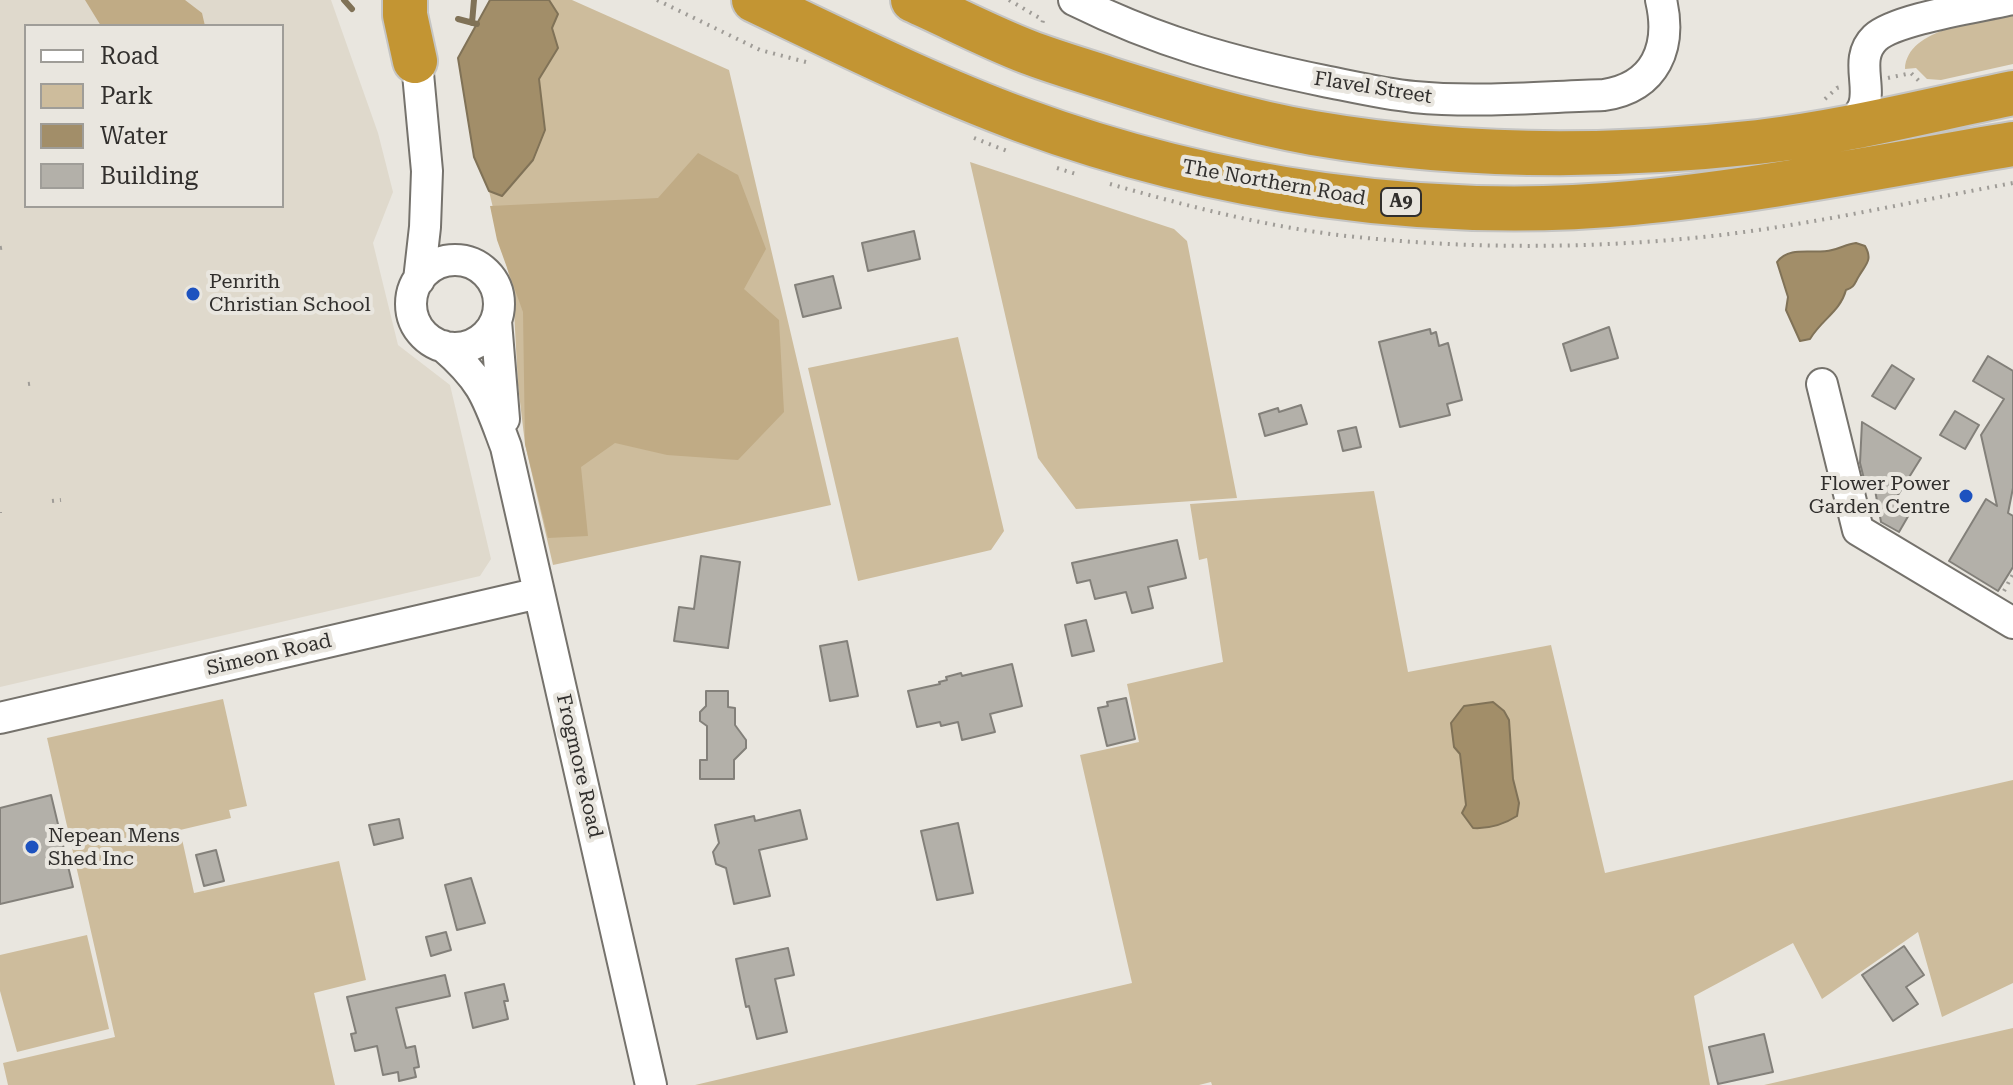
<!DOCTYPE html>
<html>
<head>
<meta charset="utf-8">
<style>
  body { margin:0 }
  #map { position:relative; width:2013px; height:1085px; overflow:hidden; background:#e9e6df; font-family:"Roboto Serif",serif }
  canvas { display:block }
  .legend { position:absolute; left:24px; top:24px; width:260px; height:184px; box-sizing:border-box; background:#e9e6df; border:2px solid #9f9d98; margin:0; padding:10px 14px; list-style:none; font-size:24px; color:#312f2d }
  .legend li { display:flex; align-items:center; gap:16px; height:40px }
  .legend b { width:40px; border:2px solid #9f9d98 }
</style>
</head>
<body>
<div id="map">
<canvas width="2013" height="1085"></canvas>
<ul class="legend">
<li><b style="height:10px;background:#fff"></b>Road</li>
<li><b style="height:22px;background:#cdbc9c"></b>Park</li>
<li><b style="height:22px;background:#a28e69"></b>Water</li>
<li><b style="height:22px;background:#b3b0a9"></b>Building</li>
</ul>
</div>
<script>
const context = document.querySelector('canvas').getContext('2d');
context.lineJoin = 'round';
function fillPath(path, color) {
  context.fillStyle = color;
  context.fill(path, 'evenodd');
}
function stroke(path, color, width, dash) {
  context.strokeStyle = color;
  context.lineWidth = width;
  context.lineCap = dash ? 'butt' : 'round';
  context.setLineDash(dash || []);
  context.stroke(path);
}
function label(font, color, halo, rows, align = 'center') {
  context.font = font + ' "Roboto Serif",serif';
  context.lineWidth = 8;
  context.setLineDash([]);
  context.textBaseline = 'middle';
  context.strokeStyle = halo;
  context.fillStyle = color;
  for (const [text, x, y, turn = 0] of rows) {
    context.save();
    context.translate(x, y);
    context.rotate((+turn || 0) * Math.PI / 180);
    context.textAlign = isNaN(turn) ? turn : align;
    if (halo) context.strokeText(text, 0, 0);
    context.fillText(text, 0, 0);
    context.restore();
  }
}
fillPath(new Path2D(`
  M 0,0 L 331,0 L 378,133 L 393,192 L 373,243 L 398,345 L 450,385 L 491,559 L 480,576 L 0,687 ZM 26,26 L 282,26 L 282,206 L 26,206 Z`), '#dfd9cc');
fillPath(new Path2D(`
  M 492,0 L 572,0 L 729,70 L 831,505 L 553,565 L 525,444 L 518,385 L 513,292 L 459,65 Z
  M 2013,14 L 2013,64 L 1941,80 L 1927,79 L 1916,68 L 1905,69 C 1907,27 1981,22 2013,14 Z
  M 970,162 L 1174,229 L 1187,241 L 1237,498 L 1076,509 L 1038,458 Z
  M 958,337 L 1004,531 L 991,550 L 858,581 L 808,368 Z
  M 1374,491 L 1408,672 L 1551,645 L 1605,873 L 2013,780 L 2013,983 L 1942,1017 L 1918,932 L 1822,999 L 1793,943 L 1694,996 L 1710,1085 L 1212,1085 L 1211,1082 L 1199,1085 L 695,1085 L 1132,983 L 1080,755 L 1139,742 L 1127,684 L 1223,662 L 1207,558 L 1199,560 L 1190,504 Z
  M 223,699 L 247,806 L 229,810 L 231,818 L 180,830 L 194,893 L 339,861 L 366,980 L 314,993 L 335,1085 L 8,1085 L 3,1063 L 115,1037 L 47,738 Z
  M 87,935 L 109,1029 L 17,1052 L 0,991 L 0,955 Z
  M 2013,1028 L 2013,1085 L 1764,1085 Z`), '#cdbc9c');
fillPath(new Path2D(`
  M 85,0 L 185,0 L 202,13 L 205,26 L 101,26 Z
  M 698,153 L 738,175 L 766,249 L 744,289 L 779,320 L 784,412 L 738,460 L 667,455 L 615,443 L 581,467 L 588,536 L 548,538 L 525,444 L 523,312 L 497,240 L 490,206 L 658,198 Z`), '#c0ab85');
const water = new Path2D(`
  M 490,0 L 549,0 L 558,14 L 552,28 L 558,48 L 539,79 L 545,130 L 533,160 L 502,196 L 489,191 L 474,157 L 458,58 Z
  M 1856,243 L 1865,246 C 1873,260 1866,264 1859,276 C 1854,284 1855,287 1846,290 C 1840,312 1822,319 1810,339 L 1800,341 L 1786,310 L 1788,297 L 1777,262 C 1790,245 1814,255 1832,250 C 1841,248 1847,244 1856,243 Z
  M 1493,702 L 1504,711 L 1509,720 L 1513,779 L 1519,803 L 1517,816 C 1503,825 1490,829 1473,828 L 1462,813 L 1466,805 L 1460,754 L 1454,747 L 1451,723 L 1464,706 Z`);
fillPath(water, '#a28e69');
stroke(water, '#807257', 2);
stroke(new Path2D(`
  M 344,0 L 352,9
  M 458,19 L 477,24
  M 472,23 L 474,0`), '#807257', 6);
const building = new Path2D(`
  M 914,231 L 920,259 L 868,271 L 862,243 Z
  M 833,276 L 841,308 L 803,317 L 795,285 Z
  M 1609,327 L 1618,358 L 1571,371 L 1563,344 Z
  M 1430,329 L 1431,334 L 1436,332 L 1439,346 L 1448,343 L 1462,400 L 1447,404 L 1450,415 L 1400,427 L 1379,342 Z
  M 1988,356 L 2013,371 L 2013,488 L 2008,513 L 2013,516 L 2013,567 L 1998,591 L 1949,561 L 1986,499 L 1997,506 L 1981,435 L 2004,399 L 1973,381 Z
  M 1892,365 L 1914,379 L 1895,409 L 1872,396 Z
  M 1301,405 L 1307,424 L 1265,436 L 1259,414 L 1278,408 L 1279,412 Z
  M 1955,411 L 1979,425 L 1965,449 L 1940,435 Z
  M 1862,422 L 1921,458 L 1893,503 L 1910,513 L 1899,532 L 1881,522 L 1875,490 L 1866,487 L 1860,463 Z
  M 1356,427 L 1361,447 L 1343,451 L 1338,431 Z
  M 1177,540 L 1186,578 L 1148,587 L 1153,608 L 1132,613 L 1126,592 L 1095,599 L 1090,580 L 1077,583 L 1072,563 Z
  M 701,556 L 740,562 L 728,648 L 674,641 L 679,607 L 694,609 Z
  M 1086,620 L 1094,651 L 1072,656 L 1065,625 Z
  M 847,641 L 858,696 L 830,701 L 820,646 Z
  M 1012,664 L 1022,706 L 990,714 L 995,732 L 962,740 L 958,722 L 941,726 L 940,722 L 917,727 L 908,691 L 940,684 L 939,682 L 947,680 L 946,677 L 961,673 L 962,676 Z
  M 706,691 L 728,691 L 728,707 L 735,708 L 735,725 L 746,740 L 746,748 L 734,760 L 734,779 L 700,779 L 700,760 L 707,760 L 707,726 L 700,721 L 700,712 L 706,706 Z
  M 1126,698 L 1135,739 L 1107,746 L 1098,708 L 1108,706 L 1107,702 Z
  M 51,795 L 73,887 L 0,904 L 0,808 Z
  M 800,810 L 807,839 L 759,850 L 770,896 L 734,904 L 726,868 L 716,864 L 713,852 L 719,843 L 715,825 L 754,816 L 755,821 Z
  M 399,819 L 403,838 L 374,845 L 369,825 Z
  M 958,823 L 973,893 L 937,900 L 921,831 Z
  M 216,850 L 224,881 L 204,886 L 196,855 Z
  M 471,878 L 485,923 L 457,930 L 445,885 Z
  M 446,932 L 451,950 L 431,956 L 426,937 Z
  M 1904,946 L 1924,975 L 1906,987 L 1918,1004 L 1893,1021 L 1862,975 Z
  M 788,948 L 794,975 L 775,979 L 787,1032 L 757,1039 L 749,1006 L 746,1007 L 736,959 Z
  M 445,975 L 450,996 L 396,1008 L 406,1048 L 415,1046 L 419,1067 L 414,1068 L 416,1077 L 399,1081 L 398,1072 L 383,1075 L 377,1046 L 355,1051 L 351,1034 L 356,1033 L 347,997 Z
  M 504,984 L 508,1001 L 504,1001 L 508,1019 L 473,1028 L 465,993 Z
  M 1764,1034 L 1773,1072 L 1718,1084 L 1709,1047 Z`);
fillPath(building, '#b3b0a9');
stroke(building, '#83807a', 2);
const minor = new Path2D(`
  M 1074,0 C 1159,42 1232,62 1324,81 C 1354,87 1384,94 1414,97 C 1476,103 1541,97 1604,95 C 1656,87 1672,47 1661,0
  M 415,41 L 427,171 L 425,227 L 419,280
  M 1839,128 C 1891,107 1846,66 1875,38 C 1895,19 1978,7 2008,0
  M411 304a44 44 0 1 1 88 0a44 44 0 1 1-88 0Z
  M 496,321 L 504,419
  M 443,346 C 484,381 488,399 506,447 L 651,1085
  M 1822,384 L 1858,530 L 2013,623
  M 0,718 L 539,593`);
const highway = new Path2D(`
  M 405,0 L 405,15 L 415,61
  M 754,0 C 842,42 930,86 1022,120 C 1212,190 1430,222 1632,203 C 1760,191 1887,165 2013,144
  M 913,0 C 951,17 989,37 1028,52 C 1054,62 1082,70 1109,79 C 1175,100 1244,121 1313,133 C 1459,158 1611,158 1758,142 C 1844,132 1929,110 2013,93`);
stroke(minor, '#75726c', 34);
stroke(highway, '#c5c5c4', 48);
stroke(new Path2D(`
  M 657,0 L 760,50 L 806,62
  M 1009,0 L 1043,20 L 1042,25
  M 1888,78 L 1911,73 L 1919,81
  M 1825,99 L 1837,88 L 1844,86
  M 974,138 L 1007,151
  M 1057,168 L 1079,175
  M 1110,184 C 1187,206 1267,227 1347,236 C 1465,249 1585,249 1703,237 C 1807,226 1910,202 2013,183
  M 0,248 L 6,247
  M 28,384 L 35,383
  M 52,501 L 61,500
  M 0,513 L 0,512
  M 2004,591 L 2013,574`), '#9f9c97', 4, [2, 6]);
stroke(minor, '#fff', 30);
stroke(highway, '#c39533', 44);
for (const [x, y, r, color] of [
  [193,294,8,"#1d52bf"],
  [1966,496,8,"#1d52bf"],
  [32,847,8,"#1d52bf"]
]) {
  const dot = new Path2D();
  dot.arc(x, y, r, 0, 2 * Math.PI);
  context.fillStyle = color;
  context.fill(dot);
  stroke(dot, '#e9e6df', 3);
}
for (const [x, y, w] of [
  [1401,202,40]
]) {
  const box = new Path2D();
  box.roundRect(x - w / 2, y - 14, w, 28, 6);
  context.fillStyle = '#e9e6df';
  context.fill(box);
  stroke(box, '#312f2d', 2);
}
label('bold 18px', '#312f2d', null, [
  ["A9",1401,202]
]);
label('20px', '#312f2d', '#e9e6df', [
  ["Flavel Street",1373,88,9],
  ["The Northern Road",1274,183,10],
  ["Simeon Road",269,655,-13],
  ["Frogmore Road",579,766,77]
]);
label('20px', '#312f2d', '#e9e6df', [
  ["Penrith",209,282],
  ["Christian School",209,305],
  ["Flower Power",1950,484,"right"],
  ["Garden Centre",1950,507,"right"],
  ["Nepean Mens",48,836],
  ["Shed Inc",48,859]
], 'left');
</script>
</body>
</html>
